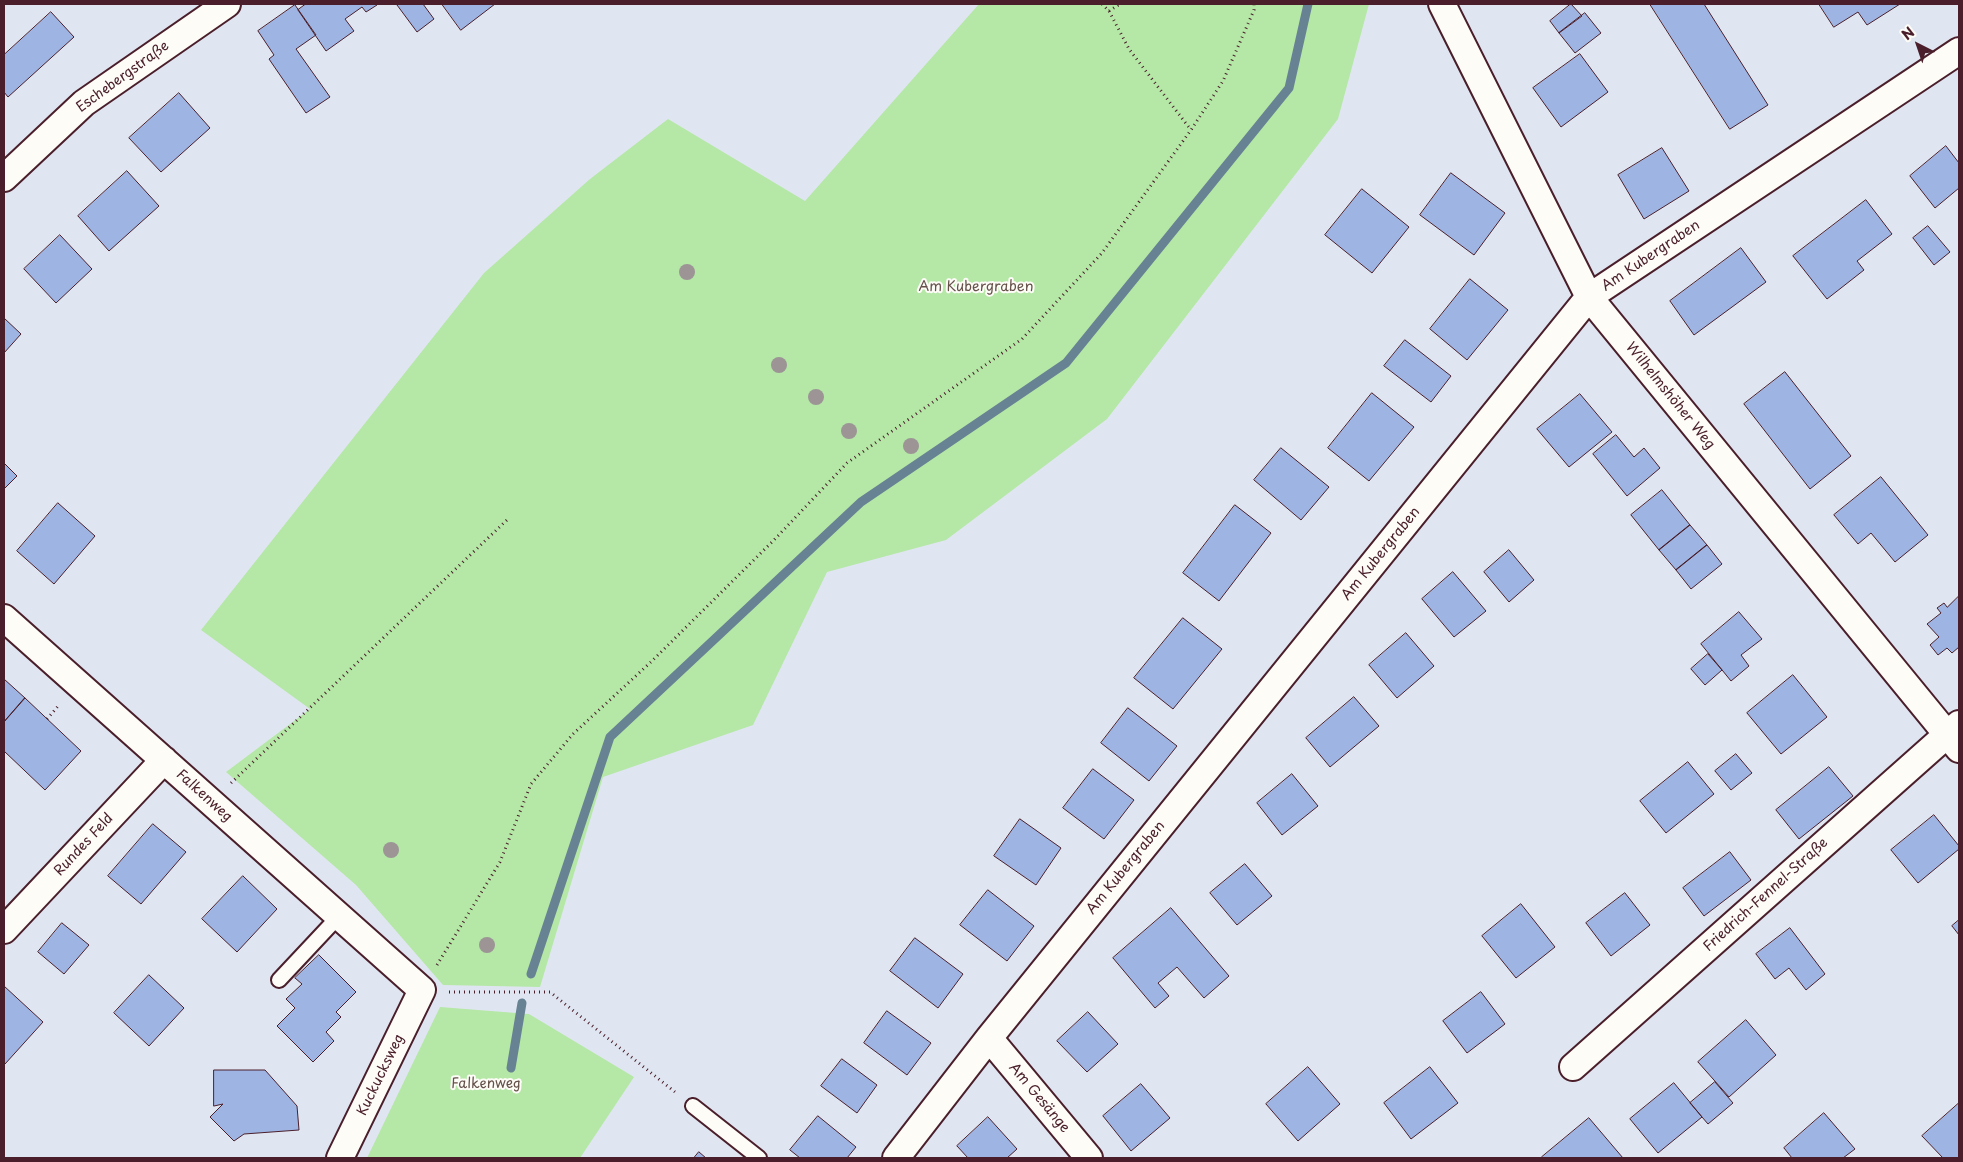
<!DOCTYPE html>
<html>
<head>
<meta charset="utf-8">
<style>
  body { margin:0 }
  #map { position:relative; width:1963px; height:1162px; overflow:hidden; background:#e0e6f1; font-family:"Playpen Sans",sans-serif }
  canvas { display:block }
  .frame { position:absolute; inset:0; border:5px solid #4a1f2b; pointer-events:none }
  .north { position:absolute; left:1893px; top:20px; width:50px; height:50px; -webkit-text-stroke:4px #fdfcf7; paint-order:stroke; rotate:319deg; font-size:14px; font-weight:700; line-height:20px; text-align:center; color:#4a1f2b }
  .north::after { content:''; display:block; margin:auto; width:18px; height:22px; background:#4a1f2b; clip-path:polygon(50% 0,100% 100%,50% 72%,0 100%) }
</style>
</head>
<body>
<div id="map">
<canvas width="1963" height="1162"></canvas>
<div class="frame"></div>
<div class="north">N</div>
</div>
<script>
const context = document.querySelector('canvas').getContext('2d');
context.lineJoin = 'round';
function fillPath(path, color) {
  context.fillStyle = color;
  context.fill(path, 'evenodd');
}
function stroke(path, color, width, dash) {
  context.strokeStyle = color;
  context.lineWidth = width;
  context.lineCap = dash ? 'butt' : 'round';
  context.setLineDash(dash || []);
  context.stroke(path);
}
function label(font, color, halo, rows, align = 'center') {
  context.font = font + ' "Playpen Sans",sans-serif';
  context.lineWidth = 4;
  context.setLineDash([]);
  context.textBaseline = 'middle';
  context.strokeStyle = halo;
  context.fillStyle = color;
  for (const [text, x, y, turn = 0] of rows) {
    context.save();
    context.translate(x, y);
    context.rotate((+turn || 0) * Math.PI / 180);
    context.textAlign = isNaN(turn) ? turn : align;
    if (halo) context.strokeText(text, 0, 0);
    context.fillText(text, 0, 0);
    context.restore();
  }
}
fillPath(new Path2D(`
  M 979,4 L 1369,4 L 1338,119 L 1107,419 L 946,540 L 827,572 L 753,725 L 603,777 L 540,987 L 443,985 L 356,885 L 226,772 L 310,709 L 201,630 L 484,273 L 590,179 L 668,119 L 805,201 Z
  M 440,1007 L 529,1014 L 634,1077 L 580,1158 L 367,1158 Z`), '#b5e7a7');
stroke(new Path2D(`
  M 531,974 L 610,737 L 861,502 L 1066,363 L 1289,88 L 1308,4
  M 511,1068 L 522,1003`), '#678393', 9);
const building = new Path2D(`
  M 306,4 L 377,4 L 377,5 L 366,12 L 362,7 L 345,19 L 354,31 L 326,51 L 298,10 Z
  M 399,4 L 423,4 L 434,19 L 417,32 L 397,5 Z
  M 442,4 L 495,4 L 461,30 Z
  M 1571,4 L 1582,16 L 1559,33 L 1550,21 Z
  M 1650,4 L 1704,4 L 1768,105 L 1730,129 Z
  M 1819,4 L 1900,4 L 1867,25 L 1858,12 L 1834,27 Z
  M 295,5 L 316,35 L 296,49 L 330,97 L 306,113 L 269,59 L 274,55 L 258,31 Z
  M 51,12 L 74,37 L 8,97 L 4,92 L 4,55 Z
  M 1585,13 L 1601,33 L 1575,53 L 1559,33 Z
  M 1580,54 L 1608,92 L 1561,127 L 1533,88 Z
  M 179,93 L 210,128 L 161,172 L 129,138 Z
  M 1946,146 L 1959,163 L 1959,188 L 1935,208 L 1910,176 Z
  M 1662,148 L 1689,191 L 1644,219 L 1618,175 Z
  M 127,171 L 159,206 L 109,251 L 78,216 Z
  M 1451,173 L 1505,213 L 1474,255 L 1420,215 Z
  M 1362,189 L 1409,227 L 1372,273 L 1325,235 Z
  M 1866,200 L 1892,234 L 1857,261 L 1864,270 L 1827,299 L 1793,256 Z
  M 1928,226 L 1950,252 L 1934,265 L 1913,238 Z
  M 60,235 L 92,269 L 56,303 L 24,269 Z
  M 1741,248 L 1766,282 L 1694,335 L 1670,301 Z
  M 1470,279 L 1508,310 L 1467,360 L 1430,329 Z
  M 4,318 L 21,334 L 4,353 Z
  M 1405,340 L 1451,376 L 1431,402 L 1384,366 Z
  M 1785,372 L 1851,456 L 1810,489 L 1744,404 Z
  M 1372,393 L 1414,427 L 1369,481 L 1328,448 Z
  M 1580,394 L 1612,432 L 1569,467 L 1537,429 Z
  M 1616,435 L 1634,457 L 1644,448 L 1660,468 L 1627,496 L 1593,454 Z
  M 1281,448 L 1329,487 L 1301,520 L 1254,480 Z
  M 4,463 L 17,476 L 4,489 Z
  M 1881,477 L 1928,535 L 1895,562 L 1871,533 L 1858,544 L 1834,515 Z
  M 1662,490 L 1690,525 L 1659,550 L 1631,515 Z
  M 58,503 L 95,536 L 54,584 L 17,551 Z
  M 1235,505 L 1271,533 L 1219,601 L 1183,573 Z
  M 1690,525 L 1707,545 L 1676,570 L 1659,550 Z
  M 1707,545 L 1722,564 L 1691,589 L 1676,570 Z
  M 1509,550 L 1534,580 L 1509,602 L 1484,572 Z
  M 1453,572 L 1486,611 L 1454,637 L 1422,599 Z
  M 1959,596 L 1959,647 L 1952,653 L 1947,648 L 1938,655 L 1930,645 L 1939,637 L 1927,624 L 1941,613 L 1937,608 L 1944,603 L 1947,607 Z
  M 1739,612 L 1762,639 L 1741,655 L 1749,666 L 1731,681 L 1701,644 Z
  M 1183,618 L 1222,649 L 1173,709 L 1134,678 Z
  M 1406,633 L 1434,666 L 1397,698 L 1369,665 Z
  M 1708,654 L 1722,670 L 1705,685 L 1691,669 Z
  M 1793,675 L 1827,717 L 1781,754 L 1747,713 Z
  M 4,679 L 25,698 L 4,722 Z
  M 1354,697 L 1379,726 L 1330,767 L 1306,738 Z
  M 25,698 L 81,751 L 45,790 L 4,751 L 4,722 Z
  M 1128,708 L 1177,746 L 1149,781 L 1101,743 Z
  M 1736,754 L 1752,773 L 1731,790 L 1715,771 Z
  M 1688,762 L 1714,794 L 1666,833 L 1640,801 Z
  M 1829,767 L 1853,796 L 1799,839 L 1776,810 Z
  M 1093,769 L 1134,800 L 1104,839 L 1063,808 Z
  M 1292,774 L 1318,806 L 1282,835 L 1257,803 Z
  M 1934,815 L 1959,846 L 1959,849 L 1918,883 L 1891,850 Z
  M 1020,819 L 1061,848 L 1036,885 L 994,856 Z
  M 153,824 L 186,852 L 141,904 L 108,876 Z
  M 1730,852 L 1751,880 L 1704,916 L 1683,888 Z
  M 1245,864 L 1272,896 L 1237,925 L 1210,893 Z
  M 243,876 L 277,909 L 237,952 L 202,919 Z
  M 988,890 L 1034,926 L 1007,961 L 960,925 Z
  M 1625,893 L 1650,925 L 1611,956 L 1586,923 Z
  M 1521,904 L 1555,947 L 1516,978 L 1482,936 Z
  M 1171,908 L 1229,976 L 1204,998 L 1177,967 L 1158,983 L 1169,996 L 1155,1008 L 1113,958 Z
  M 1959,920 L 1959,935 L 1952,926 Z
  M 62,923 L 89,945 L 64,974 L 38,952 Z
  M 1790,928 L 1825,974 L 1806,990 L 1789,968 L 1775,979 L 1756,954 Z
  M 915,938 L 963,974 L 938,1008 L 890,971 Z
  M 319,955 L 356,992 L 336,1012 L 341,1017 L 326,1032 L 334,1041 L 313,1062 L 277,1026 L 295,1008 L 286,999 L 302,984 L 295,978 Z
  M 149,975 L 184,1008 L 149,1046 L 114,1013 Z
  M 4,986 L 43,1022 L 5,1064 L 4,1063 Z
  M 1481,992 L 1505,1024 L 1467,1053 L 1443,1021 Z
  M 887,1011 L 931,1043 L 907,1075 L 864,1043 Z
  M 1088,1012 L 1118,1044 L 1087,1072 L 1057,1041 Z
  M 1746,1020 L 1776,1055 L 1729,1097 L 1698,1062 Z
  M 842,1059 L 877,1085 L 857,1113 L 821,1086 Z
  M 1308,1067 L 1340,1104 L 1298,1141 L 1266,1104 Z
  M 1430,1067 L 1458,1103 L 1411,1139 L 1384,1103 Z
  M 214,1070 L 265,1070 L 297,1106 L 299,1130 L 244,1134 L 234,1141 L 210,1117 L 223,1104 L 214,1106 Z
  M 1715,1082 L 1733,1103 L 1708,1124 L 1690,1103 Z
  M 1674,1083 L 1702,1117 L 1658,1153 L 1630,1119 Z
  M 1141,1084 L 1170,1118 L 1131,1151 L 1103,1116 Z
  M 1959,1103 L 1959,1158 L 1943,1158 L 1922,1136 Z
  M 1824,1113 L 1855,1149 L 1843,1158 L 1792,1158 L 1784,1148 Z
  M 818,1116 L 856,1147 L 847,1158 L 800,1158 L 790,1150 Z
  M 988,1117 L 1017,1149 L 1007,1158 L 968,1158 L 957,1146 Z
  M 1589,1118 L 1623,1158 L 1543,1158 L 1542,1157 Z
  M 699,1152 L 706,1158 L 694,1158 Z`);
fillPath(building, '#9eb4e2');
stroke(building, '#4a1f2b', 1);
const service = new Path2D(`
  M 279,980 L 339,916
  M 693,1106 L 759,1158`);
const minor = new Path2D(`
  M 1442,4 L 1589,297 L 1959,749
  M 4,178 L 84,103 L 227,4
  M 4,618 L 422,990 L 340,1158
  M 4,930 L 164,760
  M 989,1038 L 1089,1158
  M 1573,1067 L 1959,724
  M 896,1158 L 989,1038 L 1589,297 L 1959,51`);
stroke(service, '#4a1f2b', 18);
stroke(minor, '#4a1f2b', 30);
stroke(new Path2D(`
  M 1102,4 L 1109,11 L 1129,49 L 1191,130
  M 1109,11 L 1120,4
  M 47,719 L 59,705
  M 231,783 L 508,519
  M 437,965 L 500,862 L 531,784 L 573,734 L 652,661 L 774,540 L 847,463 L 1022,339 L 1102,253 L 1191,130 L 1223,81 L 1254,10 L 1254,4
  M 449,992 L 550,992 L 675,1092`), '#4a1f2b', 3, [1, 4]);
stroke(service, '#fdfcf7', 14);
stroke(minor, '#fdfcf7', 26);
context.fillStyle = '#9c9495';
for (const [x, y] of [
  [687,272],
  [779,365],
  [816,397],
  [849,431],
  [911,446],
  [391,850],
  [487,945]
]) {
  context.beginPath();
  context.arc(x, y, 8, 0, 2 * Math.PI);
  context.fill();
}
label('14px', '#4a1f2b', '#fdfcf7', [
  ["Eschebergstraße",123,77,-36],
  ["Am Kubergraben",1651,256,-34],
  ["Wilhelmshöher Weg",1670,396,51],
  ["Am Kubergraben",1381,554,-51],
  ["Falkenweg",204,796,42],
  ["Rundes Feld",84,845,-47],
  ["Am Kubergraben",1126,868,-51],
  ["Friedrich-Fennel-Straße",1766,895,-42],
  ["Kuckucksweg",381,1075,-64],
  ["Am Gesänge",1039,1098,50]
]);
label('14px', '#65514a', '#fdfcf7', [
  ["Am Kubergraben",976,287],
  ["Falkenweg",486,1084]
]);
</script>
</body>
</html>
